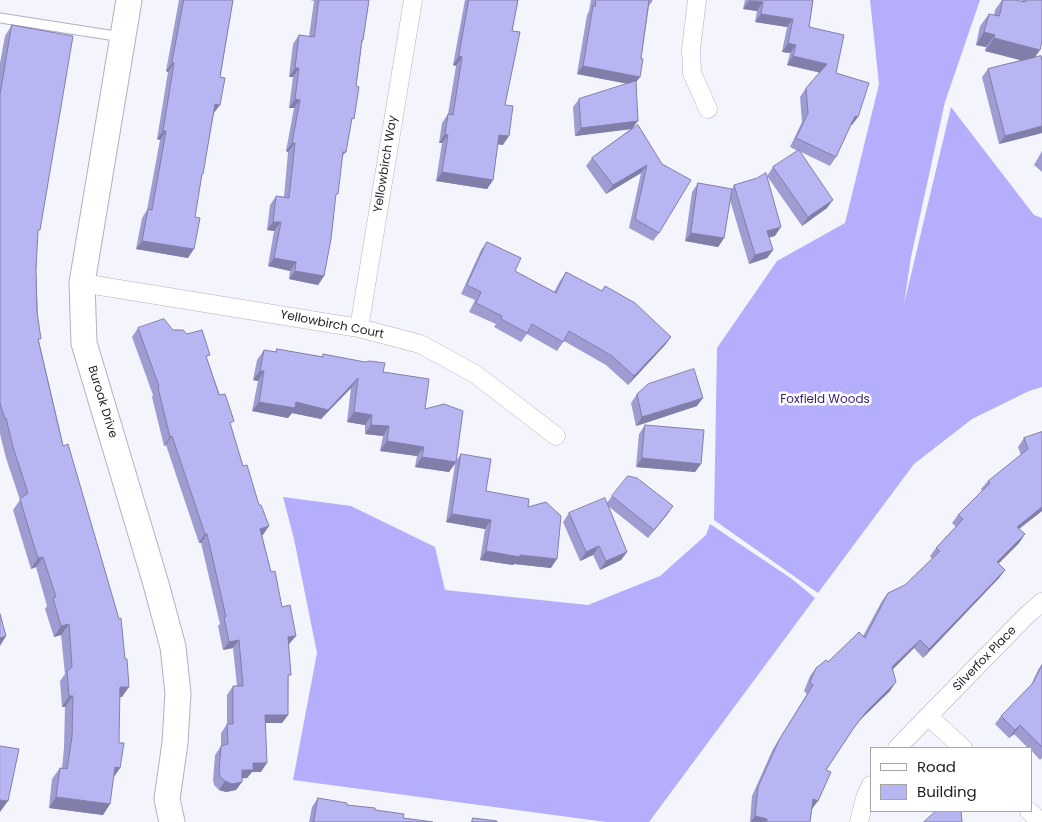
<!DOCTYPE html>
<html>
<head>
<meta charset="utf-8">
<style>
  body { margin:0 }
  #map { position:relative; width:1042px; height:822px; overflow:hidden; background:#f4f4fc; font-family:Poppins,sans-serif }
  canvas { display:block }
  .legend { position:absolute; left:870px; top:747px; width:162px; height:65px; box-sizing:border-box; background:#fff; border:1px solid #a5a5a8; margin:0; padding:6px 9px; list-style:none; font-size:15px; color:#1e1e25 }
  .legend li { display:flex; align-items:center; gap:10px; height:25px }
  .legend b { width:25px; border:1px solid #a5a5a8 }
</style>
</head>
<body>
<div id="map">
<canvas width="1042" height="822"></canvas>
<ul class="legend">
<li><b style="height:6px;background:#fff"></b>Road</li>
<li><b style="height:14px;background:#b8b5f3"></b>Building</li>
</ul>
</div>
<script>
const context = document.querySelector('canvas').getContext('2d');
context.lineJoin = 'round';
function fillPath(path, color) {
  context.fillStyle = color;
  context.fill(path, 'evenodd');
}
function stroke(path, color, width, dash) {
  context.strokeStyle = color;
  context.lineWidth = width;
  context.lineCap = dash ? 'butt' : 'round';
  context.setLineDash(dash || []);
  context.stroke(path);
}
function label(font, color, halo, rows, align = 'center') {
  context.font = font + ' Poppins,sans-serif';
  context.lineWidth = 5;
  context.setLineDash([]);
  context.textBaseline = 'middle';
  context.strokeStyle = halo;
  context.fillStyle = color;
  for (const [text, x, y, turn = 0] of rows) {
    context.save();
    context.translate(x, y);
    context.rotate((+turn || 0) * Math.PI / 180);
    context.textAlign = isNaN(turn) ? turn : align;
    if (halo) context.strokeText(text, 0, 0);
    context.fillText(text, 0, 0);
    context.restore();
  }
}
fillPath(new Path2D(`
  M 870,0 L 980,0 L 945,102 L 911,257 L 904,304 L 951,107 L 1034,215 L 1042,218 L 1042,387 L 1029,391 L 972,419 L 914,464 L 818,593 L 714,520 L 717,348 L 777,261 L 845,223 L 879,84 Z
  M 283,497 L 351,506 L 435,547 L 445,590 L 588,605 L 660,576 L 706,535 L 710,524 L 792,579 L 815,598 L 649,822 L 606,822 L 293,780 L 317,653 L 294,539 Z`), '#b4aefc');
const lane = new Path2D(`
  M 0,18 L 122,37`);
const street = new Path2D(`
  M 697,0 L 691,49 L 692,73 L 708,109
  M 82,283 L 359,328 L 420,344 L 475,374 L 556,436
  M 359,328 L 413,0
  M 928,716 L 963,748
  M 897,748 L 1027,615 L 1042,602
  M 1029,811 L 1041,822
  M 859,822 L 865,798 L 871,785`);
const secondary = new Path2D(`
  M 129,0 L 82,283 L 84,343 L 156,584 L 173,647 L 178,693 L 175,743 L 167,799 L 172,822`);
stroke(lane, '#b1b0c5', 11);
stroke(street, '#b1b0c5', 19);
stroke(secondary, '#b1b0c5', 27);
stroke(lane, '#fff', 9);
stroke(street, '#fff', 18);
stroke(secondary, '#fff', 25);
fillPath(new Path2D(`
  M 179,0 L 233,0 L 214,113 L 201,177 L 188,258 L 136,249 L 142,218 L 147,210 L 160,140 L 157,139 L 168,72 L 166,71 Z
  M 310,0 L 369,0 L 363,40 L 362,43 L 351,123 L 346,152 L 342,157 L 335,199 L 324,276 L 318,285 L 289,279 L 290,271 L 268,266 L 274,231 L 267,230 L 270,205 L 276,196 L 284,197 L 288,152 L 286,151 L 294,108 L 289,108 L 293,77 L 289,77 L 293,44 L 299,35 L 309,37 L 314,1 Z
  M 465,0 L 518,0 L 512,31 L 505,105 L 503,145 L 498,144 L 493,180 L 487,189 L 436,181 L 442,143 L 439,143 L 442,123 L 448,114 L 456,66 L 453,65 Z
  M 591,0 L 653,0 L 649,6 L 641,59 L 640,77 L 636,82 L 633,128 L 662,164 L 659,233 L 653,241 L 629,228 L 641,173 L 606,194 L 586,166 L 592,158 L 631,129 L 575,136 L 573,107 L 579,99 L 628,84 L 577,74 L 587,15 L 589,11 Z
  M 745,0 L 813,0 L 809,27 L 836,73 L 852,125 L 851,125 L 836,157 L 830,166 L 801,152 L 827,208 L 802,226 L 767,176 L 773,167 L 798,151 L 790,147 L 802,122 L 800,97 L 806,88 L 820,72 L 787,65 L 790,53 L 782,52 L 787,27 L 755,22 L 757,11 L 743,9 Z
  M 1002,0 L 1015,0 L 1021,1 L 1022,0 L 1042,0 L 1035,57 L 1042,133 L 999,144 L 982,77 L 988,69 L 1022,60 L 985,51 L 986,47 L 976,45 L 980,26 L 989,14 L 994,15 L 995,10 Z
  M 12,25 L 37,234 L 36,270 L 39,341 L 122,697 L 119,697 L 119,743 L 120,768 L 113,778 L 110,804 L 103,815 L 49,808 L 52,779 L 60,768 L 62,768 L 64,748 L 65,707 L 62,707 L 60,681 L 65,674 L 61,635 L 54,637 L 45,609 L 47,606 L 36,567 L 31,569 L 13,510 L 20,500 L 6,458 L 0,434 L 0,63 L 5,36 Z
  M 1042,151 L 1042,172 L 1034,165 Z
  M 698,183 L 732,189 L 734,185 L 775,236 L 769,237 L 773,250 L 767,258 L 749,264 L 730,200 L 724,238 L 718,247 L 685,241 L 692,192 Z
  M 487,242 L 515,271 L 554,292 L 560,281 L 566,272 L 602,291 L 605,286 L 671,337 L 665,345 L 628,385 L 606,365 L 564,341 L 557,351 L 527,334 L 521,342 L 494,327 L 496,324 L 469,312 L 475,300 L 461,294 L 481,250 Z
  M 138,328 L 173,330 L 207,359 L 231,426 L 263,535 L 262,535 L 271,572 L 282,607 L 296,636 L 289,644 L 288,715 L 282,723 L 266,723 L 261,772 L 252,772 L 247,778 L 242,778 L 242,782 L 236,790 L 226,792 L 219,790 L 214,785 L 213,780 L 215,755 L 221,746 L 221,733 L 227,724 L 227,695 L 233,686 L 237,686 L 233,648 L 223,650 L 218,626 L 220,624 L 201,543 L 199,543 L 166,445 L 164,446 L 152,397 L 153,395 L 132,337 Z
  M 277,349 L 322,357 L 323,354 L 383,372 L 425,409 L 456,461 L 461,454 L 486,491 L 528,507 L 551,568 L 514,564 L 513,565 L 480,560 L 485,529 L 446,522 L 455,464 L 449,472 L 415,467 L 417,456 L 380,451 L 383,436 L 365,434 L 365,425 L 347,422 L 351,388 L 321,419 L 292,413 L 288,418 L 252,411 L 258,381 L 253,380 L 257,360 L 264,350 L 275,352 Z
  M 637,394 L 697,406 L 636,426 L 631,403 Z
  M 645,425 L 701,464 L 695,472 L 636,467 L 639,434 Z
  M 1042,432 L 1042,511 L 1019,529 L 1025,534 L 1019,543 L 998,564 L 1005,570 L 999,578 L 923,658 L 914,648 L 893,669 L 890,691 L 861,719 L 851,732 L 826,770 L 812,809 L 810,822 L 750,822 L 752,796 L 773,749 L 807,694 L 804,691 L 810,676 L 816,668 L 828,662 L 863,636 L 882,601 L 888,593 L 905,585 L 932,559 L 930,556 L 936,548 L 956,527 L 952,523 L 958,515 L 982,491 L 981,489 L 988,481 L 1021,455 L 1018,447 L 1024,438 Z
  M 612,496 L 673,506 L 648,538 L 608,506 L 627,552 L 621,560 L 600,570 L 593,555 L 580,561 L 563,522 L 569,513 L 607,503 Z
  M 1042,664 L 1042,758 L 1040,760 L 1031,750 L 1031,748 L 1028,748 L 1014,734 L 1009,738 L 995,724 L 1001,716 L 1030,687 L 1038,670 Z
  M 318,798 L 347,805 L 375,810 L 403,818 L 433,822 L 309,822 L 312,807 Z`), '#9e9cd1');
fillPath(new Path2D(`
  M 749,1 L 763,2 L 757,11 L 743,9 Z
  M 761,14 L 793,19 L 787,27 L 755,22 Z
  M 984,32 L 995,35 L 986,47 L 976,45 Z
  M 994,38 L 1040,50 L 1031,63 L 985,51 Z
  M 788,43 L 796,45 L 790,53 L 782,52 Z
  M 459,56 L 462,57 L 456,66 L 453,65 Z
  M 793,56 L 827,64 L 821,73 L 787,65 Z
  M 172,63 L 174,63 L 168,72 L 166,71 Z
  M 583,66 L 640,77 L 634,85 L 577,74 Z
  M 295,68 L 299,68 L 293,77 L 289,77 Z
  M 295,99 L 300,100 L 294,108 L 289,108 Z
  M 215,104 L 220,105 L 214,113 L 209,113 Z
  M 855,116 L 858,117 L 852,125 L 849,125 Z
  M 638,121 L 632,129 L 575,136 L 581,128 Z
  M 1042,126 L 1042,133 L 999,144 L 1005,136 Z
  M 163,131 L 166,131 L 160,140 L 157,139 Z
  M 445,134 L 448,135 L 442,143 L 439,143 Z
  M 499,135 L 509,136 L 503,145 L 493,144 Z
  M 292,143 L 295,143 L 288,152 L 286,151 Z
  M 647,165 L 641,173 L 606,194 L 613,185 Z
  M 442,172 L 493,180 L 487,189 L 436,181 Z
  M 833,200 L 827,208 L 802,226 L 808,217 Z
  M 273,222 L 281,222 L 274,231 L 267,230 Z
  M 781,227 L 775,236 L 761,240 L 767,231 Z
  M 691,233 L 724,238 L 718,247 L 685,241 Z
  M 142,241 L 194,249 L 188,258 L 136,249 Z
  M 773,250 L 767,258 L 749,264 L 755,255 Z
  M 274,258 L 296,262 L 290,271 L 268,266 Z
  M 295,271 L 324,276 L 318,285 L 289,279 Z
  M 671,337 L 665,345 L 628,385 L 634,376 Z
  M 260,371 L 264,371 L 258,381 L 253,380 Z
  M 358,378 L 351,388 L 321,419 L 292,413 L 288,418 L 252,411 L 259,402 L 296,402 Z
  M 703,398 L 697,406 L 636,426 L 642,417 Z
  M 354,412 L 372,415 L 365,425 L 347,422 Z
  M 371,425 L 389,426 L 383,436 L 365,434 Z
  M 172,436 L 166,445 L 164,446 L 170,437 Z
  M 387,441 L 424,447 L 417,456 L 380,451 Z
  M 422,457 L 456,462 L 449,472 L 415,467 Z
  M 642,458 L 701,464 L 695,472 L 636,467 Z
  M 673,506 L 667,515 L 648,538 L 654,530 Z
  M 1042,507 L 1042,511 L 1011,535 L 1017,527 Z
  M 452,514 L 491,520 L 485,529 L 446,522 Z
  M 269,526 L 263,535 L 254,538 L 260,529 Z
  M 205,534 L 207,534 L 201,543 L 199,543 Z
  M 1025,534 L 1019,543 L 991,571 L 997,562 Z
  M 599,546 L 593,555 L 580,561 L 586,552 Z
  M 486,551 L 520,555 L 557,559 L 551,568 L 514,564 L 513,565 L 480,560 Z
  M 627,552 L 621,560 L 600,570 L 606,561 Z
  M 43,557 L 36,567 L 31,569 L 38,558 Z
  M 1005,570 L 999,578 L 923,658 L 929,649 Z
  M 69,624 L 61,635 L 54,637 L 61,626 Z
  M 6,636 L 0,646 L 0,638 Z
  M 296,636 L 289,644 L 282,646 L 288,637 Z
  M 239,640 L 233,648 L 223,650 L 229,642 Z
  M 920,640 L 914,648 L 886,676 L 892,667 Z
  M 896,682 L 890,691 L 861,719 L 849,735 L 867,711 Z
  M 120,687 L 129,687 L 122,697 L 112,698 Z
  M 69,696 L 73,696 L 65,707 L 62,707 Z
  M 265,715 L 288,715 L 282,723 L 259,723 Z
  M 1020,725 L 1014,734 L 1009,738 L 1015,730 Z
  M 253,763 L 267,763 L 261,772 L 252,772 L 247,778 L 236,779 L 242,770 Z
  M 115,767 L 120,768 L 113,778 Z
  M 225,781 L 242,782 L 236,790 L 226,792 L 219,790 Z
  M 56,797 L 110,804 L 103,815 L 49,808 Z
  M 813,799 L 818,801 L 812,809 L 807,807 Z
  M 0,800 L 8,801 L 0,812 Z
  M 755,816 L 767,819 L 765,822 L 751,822 Z`), '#817faa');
const building = new Path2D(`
  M 184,0 L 233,0 L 220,77 L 225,78 L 220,105 L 215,104 L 203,174 L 202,174 L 195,217 L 200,218 L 194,249 L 142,241 L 148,209 L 152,210 L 166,131 L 163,131 L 174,63 L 172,63 Z
  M 319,0 L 369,0 L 363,40 L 362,40 L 356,86 L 359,87 L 354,119 L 352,118 L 346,152 L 343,152 L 338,194 L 336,194 L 331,239 L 324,276 L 295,271 L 296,262 L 274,258 L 281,222 L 273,222 L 276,196 L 289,198 L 295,143 L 292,143 L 300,100 L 295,99 L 299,68 L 295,68 L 299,35 L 314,37 Z
  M 469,0 L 518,0 L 512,31 L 520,32 L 505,105 L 513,106 L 509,136 L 499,135 L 493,180 L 442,172 L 448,135 L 445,134 L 448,114 L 453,115 L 462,57 L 459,56 Z
  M 596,0 L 649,0 L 641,59 L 643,59 L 640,77 L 583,66 L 593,6 L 595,6 Z
  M 750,0 L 813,0 L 809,27 L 844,35 L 836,73 L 869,83 L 858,117 L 855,116 L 836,157 L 796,138 L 808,113 L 806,88 L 827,64 L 793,56 L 796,45 L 788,43 L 793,19 L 761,14 L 763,2 L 749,1 Z
  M 1003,0 L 1015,0 L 1025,2 L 1026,0 L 1042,0 L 1042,41 L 1040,50 L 994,38 L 995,35 L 984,32 L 989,14 L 999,16 Z
  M 12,25 L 73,36 L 40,230 L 38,230 L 36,270 L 37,312 L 41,339 L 38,339 L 63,446 L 68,444 L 119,619 L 121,618 L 125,659 L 127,659 L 129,687 L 120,687 L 119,743 L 124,743 L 120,768 L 115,767 L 110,804 L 56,797 L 60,768 L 67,769 L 72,737 L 73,696 L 69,696 L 67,671 L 72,667 L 69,624 L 61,626 L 53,598 L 56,597 L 43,557 L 38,558 L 28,526 L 20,499 L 28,493 L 13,447 L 6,418 L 5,419 L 0,403 L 0,95 Z
  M 1041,56 L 1042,62 L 1042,126 L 1005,136 L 988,69 Z
  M 636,81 L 638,121 L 581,128 L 579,99 Z
  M 638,125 L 662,164 L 691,180 L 659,233 L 635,219 L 647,165 L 613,185 L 592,158 Z
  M 799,150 L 833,200 L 808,217 L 773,167 Z
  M 766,173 L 781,227 L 767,231 L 773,250 L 755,255 L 734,185 L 757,178 Z
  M 698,183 L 732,189 L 724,238 L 691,233 Z
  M 487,242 L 521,258 L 515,271 L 556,293 L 566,272 L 602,291 L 605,286 L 635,303 L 671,337 L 634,376 L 612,356 L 569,331 L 563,342 L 532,324 L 527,333 L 501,319 L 502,316 L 476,303 L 481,292 L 467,285 Z
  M 164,319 L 173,330 L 183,330 L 187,334 L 202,330 L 210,355 L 206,356 L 219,395 L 225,394 L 234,421 L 230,423 L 243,466 L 247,465 L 259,505 L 261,505 L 269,526 L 260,529 L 271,572 L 275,571 L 282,607 L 290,605 L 296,636 L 288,637 L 291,675 L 288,675 L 288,715 L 265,715 L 267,763 L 253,763 L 253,770 L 242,770 L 242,782 L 232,784 L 225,781 L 220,777 L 219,771 L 221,746 L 228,744 L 227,724 L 233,724 L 233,686 L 243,686 L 239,640 L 229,642 L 224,617 L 226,617 L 207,534 L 205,534 L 172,436 L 170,437 L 158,388 L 159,386 L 138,328 Z
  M 277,349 L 323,357 L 323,354 L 365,362 L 370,361 L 385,363 L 383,372 L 429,379 L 425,409 L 444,404 L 463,411 L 456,462 L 422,457 L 424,447 L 387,441 L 389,426 L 371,425 L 372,415 L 354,412 L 358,378 L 328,410 L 296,402 L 295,408 L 259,402 L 264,371 L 260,371 L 264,350 L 276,352 Z
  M 694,369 L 703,398 L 642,417 L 637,394 L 648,384 Z
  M 645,425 L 704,430 L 701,464 L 642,458 Z
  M 1042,432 L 1042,507 L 1017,527 L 1025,534 L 997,562 L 1005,570 L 929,649 L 920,640 L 892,667 L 896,682 L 867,711 L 855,726 L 826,770 L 831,772 L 818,801 L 813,799 L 810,822 L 767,822 L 767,819 L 755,816 L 758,787 L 779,740 L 813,685 L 810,682 L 816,668 L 826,660 L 828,662 L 859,632 L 865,638 L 888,593 L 905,585 L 940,551 L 936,548 L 963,519 L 958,515 L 990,483 L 988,481 L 1028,449 L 1024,438 Z
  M 461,454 L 491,459 L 486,491 L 529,499 L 528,507 L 546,502 L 561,516 L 557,559 L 520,555 L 520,557 L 486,551 L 491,520 L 452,514 Z
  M 628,476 L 637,478 L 673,506 L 654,530 L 612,496 Z
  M 605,498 L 627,552 L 606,561 L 599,546 L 586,552 L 569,513 Z
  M 0,614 L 6,636 L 0,638 Z
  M 1042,665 L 1042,747 L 1020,725 L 1015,730 L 1001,716 L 1033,683 Z
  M 0,746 L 19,749 L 8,801 L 0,800 Z
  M 318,798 L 347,803 L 347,805 L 375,808 L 375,810 L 404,814 L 403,818 L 433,822 L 314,822 Z
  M 936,811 L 961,811 L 962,822 L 924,822 Z
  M 473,818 L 497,821 L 497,822 L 472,822 Z`);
fillPath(building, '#b8b5f3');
stroke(building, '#817faa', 1);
label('12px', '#1e1e25', '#fff', [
  ["Yellowbirch Way",386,164,-81],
  ["Yellowbirch Court",332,325,11],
  ["Buroak Drive",102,402,73],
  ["Silverfox Place",985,659,-46]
]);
label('12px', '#331d74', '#fff', [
  ["Foxfield Woods",825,400]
]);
</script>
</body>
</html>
